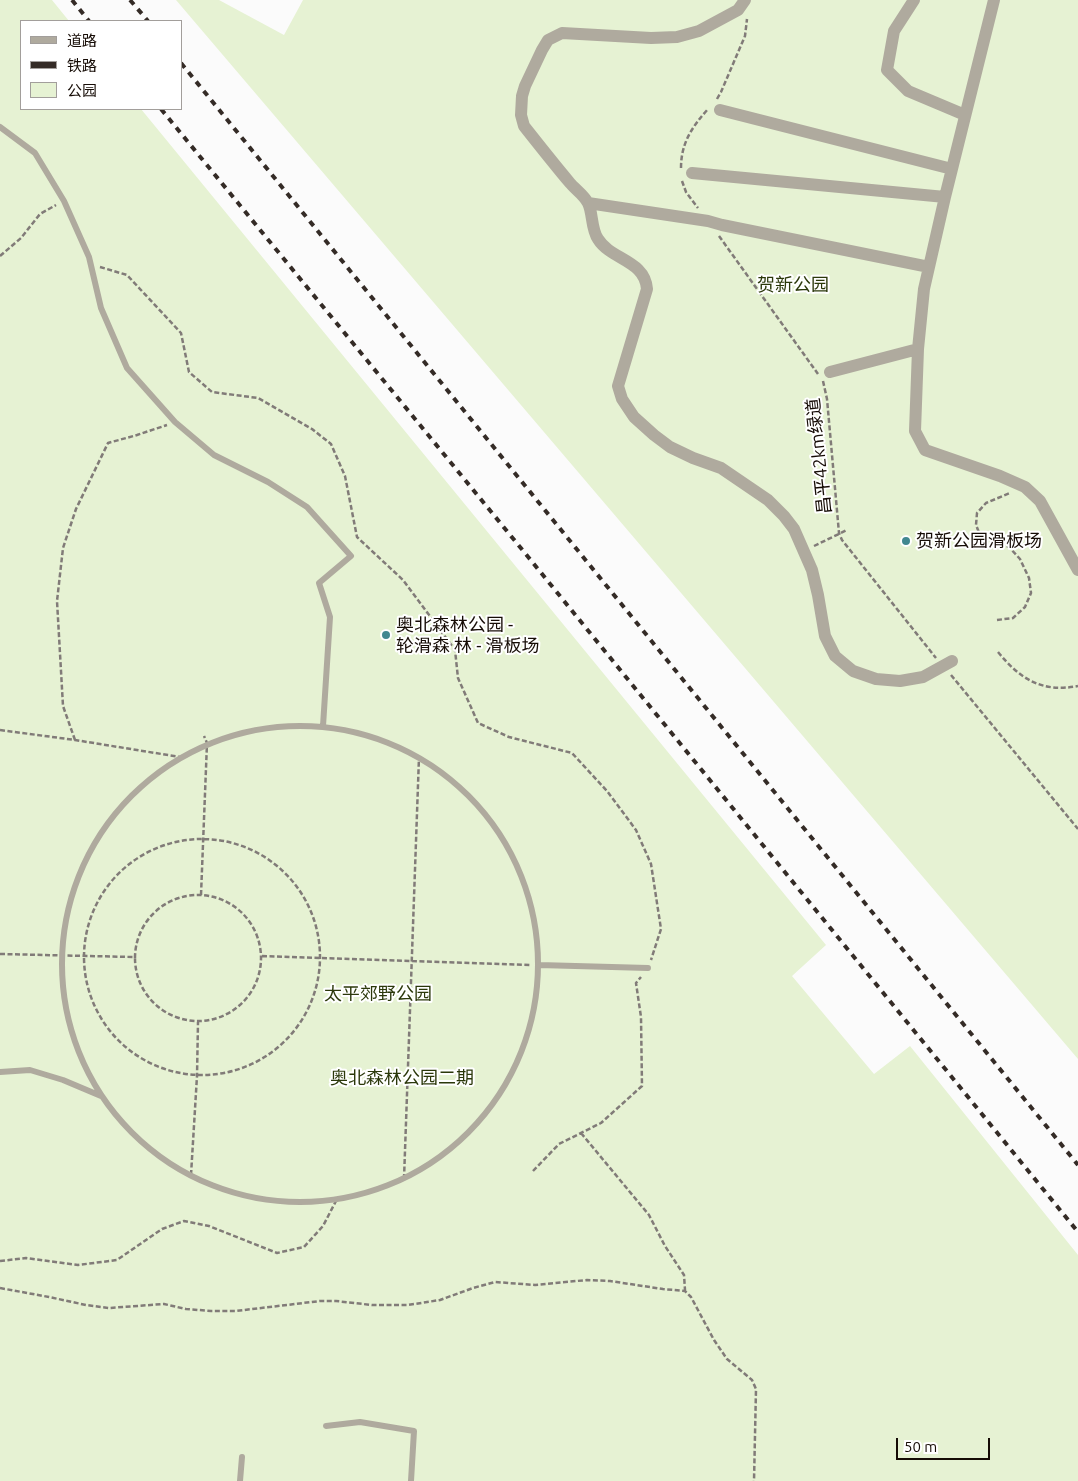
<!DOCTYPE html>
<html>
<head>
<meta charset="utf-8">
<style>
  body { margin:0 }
  #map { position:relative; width:1078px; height:1481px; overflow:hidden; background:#fbfbfb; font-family:Ubuntu,"Noto Sans SC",sans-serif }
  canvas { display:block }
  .legend { position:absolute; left:20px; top:20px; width:162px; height:90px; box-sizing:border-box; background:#fff; border:1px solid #a29e9b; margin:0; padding:6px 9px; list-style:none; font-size:15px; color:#160c06 }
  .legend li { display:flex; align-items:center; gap:10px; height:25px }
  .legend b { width:25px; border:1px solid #a29e9b }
  .scale { position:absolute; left:896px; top:1438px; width:94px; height:22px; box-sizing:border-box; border:2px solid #160c06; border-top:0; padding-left:6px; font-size:15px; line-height:18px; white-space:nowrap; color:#160c06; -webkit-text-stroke:4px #fff; paint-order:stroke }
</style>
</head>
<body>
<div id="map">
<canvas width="1078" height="1481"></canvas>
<ul class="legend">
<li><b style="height:6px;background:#afaa9e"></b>道路</li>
<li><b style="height:6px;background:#342b26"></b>铁路</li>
<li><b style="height:14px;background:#e6f2d3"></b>公园</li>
</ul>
<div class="scale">50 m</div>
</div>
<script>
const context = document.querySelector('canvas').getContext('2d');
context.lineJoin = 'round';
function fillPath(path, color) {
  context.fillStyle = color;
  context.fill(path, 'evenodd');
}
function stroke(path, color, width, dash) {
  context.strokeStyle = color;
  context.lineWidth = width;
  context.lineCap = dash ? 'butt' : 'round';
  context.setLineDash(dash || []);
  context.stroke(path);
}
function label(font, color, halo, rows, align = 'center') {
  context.font = font + ' Ubuntu,"Noto Sans SC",sans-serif';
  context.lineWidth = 4;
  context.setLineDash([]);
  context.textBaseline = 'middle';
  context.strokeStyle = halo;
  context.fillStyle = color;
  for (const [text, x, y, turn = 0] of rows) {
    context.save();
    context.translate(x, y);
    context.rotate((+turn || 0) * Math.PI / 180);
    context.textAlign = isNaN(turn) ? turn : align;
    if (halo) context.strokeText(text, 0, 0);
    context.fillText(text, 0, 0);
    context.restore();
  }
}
fillPath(new Path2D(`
  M 0,0 L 52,0 L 69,21 L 21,21 L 21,109 L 141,109 L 826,945 L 792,976 L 874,1074 L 910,1046 L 1078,1255 L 1078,1481 L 0,1481 Z
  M 176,0 L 219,0 L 284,35 L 303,0 L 1078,0 L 1078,1059 Z`), '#e6f2d3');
stroke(new Path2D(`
  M 717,99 L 721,92 L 745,36 L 747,19
  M 681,168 C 681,143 692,127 708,109
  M 682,181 L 686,192 L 698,208
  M 719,236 L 818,374
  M 0,256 L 21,238 L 40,214 L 56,205
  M 100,267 L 127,275 L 181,333 L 189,372 L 212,392 L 258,398 L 312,429 L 331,444 L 345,476 L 357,537 L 403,580 L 455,650 L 458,678 L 478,723 L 509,737 L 572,753 L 607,791 L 636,830 L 651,864 L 661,929 L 651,960
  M 823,381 L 827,399 L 839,533 L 842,540 L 936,658
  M 814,546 L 847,530
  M 997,620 L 1013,618 L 1025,607 L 1031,593 L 1029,578 L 1020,559 L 1009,547 L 980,535 L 976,525 L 977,513 L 986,503 L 1010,493
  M 998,652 C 1020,679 1042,693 1078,686
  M 951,675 L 1078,829
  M 0,730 L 75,740 L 180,757
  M 75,740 L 63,706 L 57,601 L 63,548 L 76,509 L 108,443 L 137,435 L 167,425
  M84 957a118 118 0 1 1 236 0a118 118 0 1 1-236 0Z
  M 201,895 L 207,743 L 204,736
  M135 958a63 63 0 1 1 126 0a63 63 0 1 1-126 0Z
  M 0,954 L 133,957
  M 262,956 L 530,965
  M 581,1133 L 649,1215 L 665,1246 L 684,1275 L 685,1290
  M 533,1171 L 559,1144 L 601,1123 L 642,1086 L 641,1017 L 636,983 L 641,977
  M 191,1175 L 197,1076 L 198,1022
  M 404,1179 L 419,757
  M 0,1261 L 26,1258 L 78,1265 L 117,1260 L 162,1229 L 184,1221 L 209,1226 L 277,1253 L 304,1247 L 323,1226 L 337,1199
  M 0,1288 L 49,1297 L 86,1305 L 109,1308 L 164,1304 L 186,1309 L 211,1311 L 236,1311 L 320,1301 L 336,1301 L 372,1305 L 408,1305 L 440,1300 L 473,1288 L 495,1282 L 535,1285 L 587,1280 L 610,1281 L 663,1289 L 685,1291 L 691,1297 L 714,1340 L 727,1359 L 752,1380 L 756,1389 L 754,1481`), '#817b78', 2.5, [5, 2.5]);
stroke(new Path2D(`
  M 0,127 L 35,153 L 64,201 L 89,257 L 101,308 L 127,368 L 175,422 L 214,455 L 268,482 L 307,507 L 351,556 L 319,583 L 330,617 L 323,726
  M62 964a238 238 0 1 1 476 0a238 238 0 1 1-476 0Z
  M 539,965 L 648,968
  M 0,1072 L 30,1070 L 63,1080 L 101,1096
  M 326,1426 L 360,1422 L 414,1431 L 411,1481
  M 240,1481 L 242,1457`), '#afaa9e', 6);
stroke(new Path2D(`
  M 745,0 L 738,10 L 699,31 L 677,37 L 651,38 L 562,33 L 548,40 L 542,50 L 525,86 L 522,96 L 521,115 L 524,126 C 539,145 554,164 570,183 C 575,189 584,195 588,203 C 593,213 591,229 598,239 C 611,260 645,260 647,289 L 618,386 L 622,399 L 634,417 L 654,435 L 670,447 L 693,458 L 721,468 L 768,500 L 784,516 L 794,529 L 812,570 L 818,595 L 825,636 L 835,656 L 853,671 L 876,679 L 900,681 L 923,677 L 952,661
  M 914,0 L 894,31 L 887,70 L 908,91 L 965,115
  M 994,0 L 945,197 L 924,289 L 918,349 L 915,431 L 925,450 L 1000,476 L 1025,487 L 1040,501 L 1078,570
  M 720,110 L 952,169
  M 692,173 L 945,197
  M 588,203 L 708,221 L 722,225 L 929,267
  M 830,372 L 918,349`), '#afaa9e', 12);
stroke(new Path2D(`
  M 72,0 L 89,21
  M 130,0 L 148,21
  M 181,63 L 1078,1165
  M 161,109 L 529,558 L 1078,1232`), '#342b26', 4, [6, 6]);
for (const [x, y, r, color] of [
  [906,541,5,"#418890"],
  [386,635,5,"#418890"]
]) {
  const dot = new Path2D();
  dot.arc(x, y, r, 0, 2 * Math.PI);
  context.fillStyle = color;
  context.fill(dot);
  stroke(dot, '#fff', 2);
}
label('18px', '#2b380a', '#fff', [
  ["贺新公园",793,285],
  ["太平郊野公园",378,994],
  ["奥北森林公园二期",402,1078]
]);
label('18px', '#160c06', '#fff', [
  ["昌平42km绿道",819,456,-96]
]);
label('18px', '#160c06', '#fff', [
  ["贺新公园滑板场",916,541],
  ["奥北森林公园 -",396,625],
  ["轮滑森 林 - 滑板场",396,646]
], 'left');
</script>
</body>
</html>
